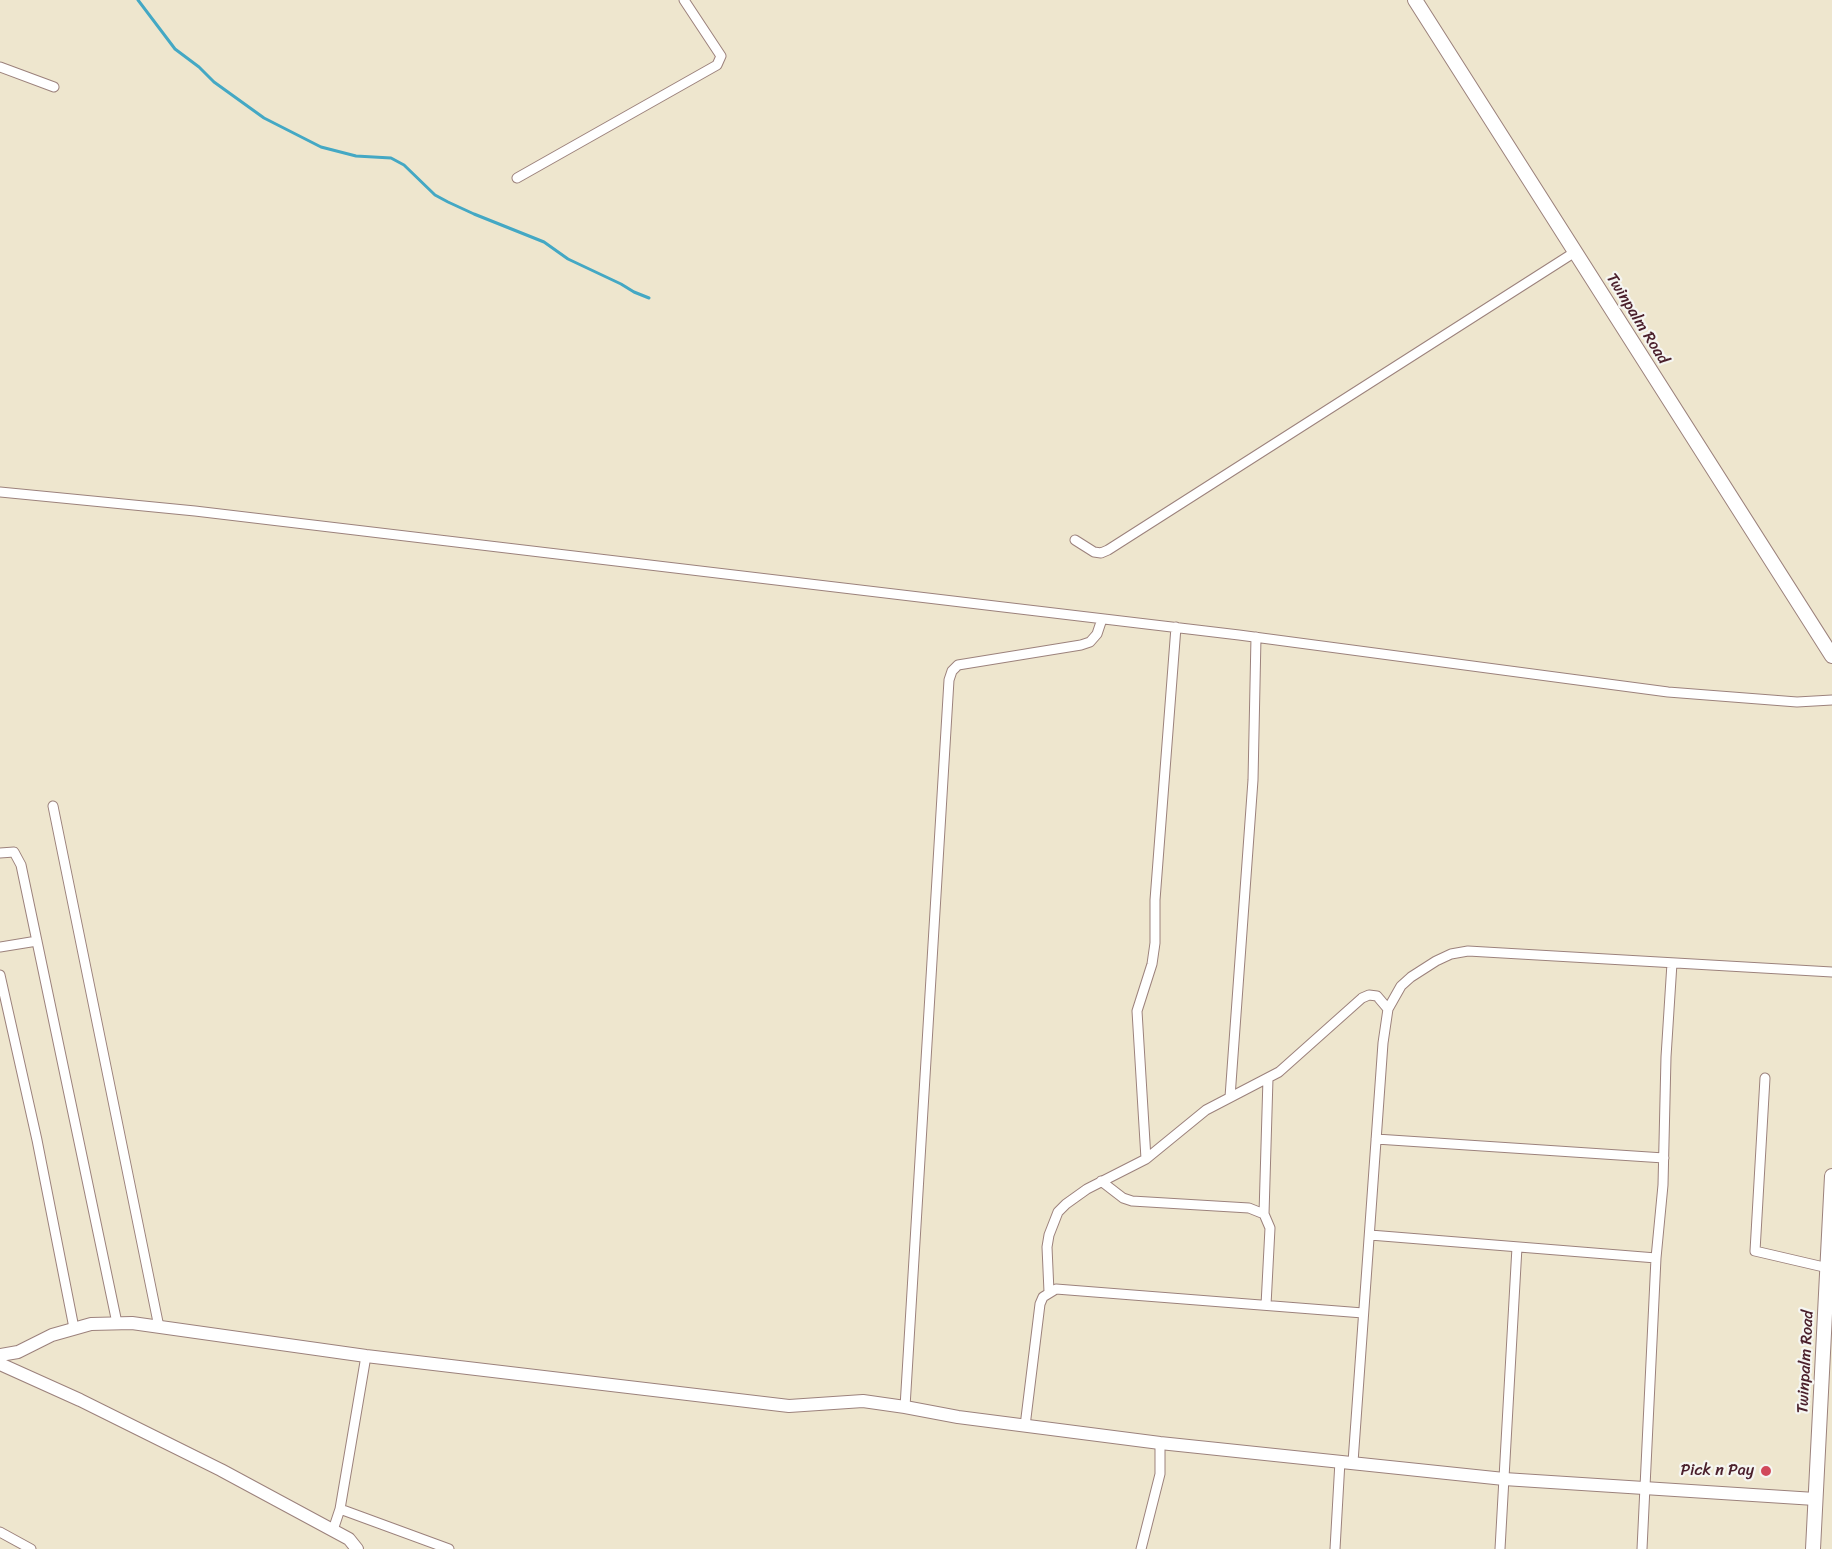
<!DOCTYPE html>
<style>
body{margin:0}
canvas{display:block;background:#eee6ce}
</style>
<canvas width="1832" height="1549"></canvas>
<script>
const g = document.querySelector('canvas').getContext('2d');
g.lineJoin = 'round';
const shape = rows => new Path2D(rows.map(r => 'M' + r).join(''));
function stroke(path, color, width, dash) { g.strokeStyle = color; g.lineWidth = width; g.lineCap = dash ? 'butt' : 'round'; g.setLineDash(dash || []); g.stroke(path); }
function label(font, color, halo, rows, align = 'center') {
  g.font = font + ' Sriracha,sans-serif'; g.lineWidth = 4.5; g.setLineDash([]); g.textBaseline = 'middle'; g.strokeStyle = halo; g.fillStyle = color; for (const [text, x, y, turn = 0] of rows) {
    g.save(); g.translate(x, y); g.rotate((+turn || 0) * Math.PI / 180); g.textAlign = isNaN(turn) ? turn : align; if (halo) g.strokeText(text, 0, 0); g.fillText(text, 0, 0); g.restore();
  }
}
const stream = shape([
 [138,0,175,49,199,67,214,82,264,118,321,147,356,156,391,158,404,165,435,195,448,202,474,214,544,242,568,259,621,284,634,292,649,298]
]);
const minor = shape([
 [0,67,54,87],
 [517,178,717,65,721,56,684,0],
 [0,492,195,511,1239,635,1668,692,1797,702,1832,700],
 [1075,540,1094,552,1101,553,1108,550,1575,252],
 [53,806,159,1327],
 [0,853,14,852,21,865,117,1323],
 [0,947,37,941],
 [0,975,37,1140,74,1328],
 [1765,1078,1755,1251,1828,1268],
 [1230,1097,1253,780,1256,637],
 [1376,1139,1664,1158],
 [1146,1159,1137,1011,1152,964,1155,943,1155,900,1176,627],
 [1101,1181,1123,1198,1132,1201,1249,1208,1264,1214,1270,1228,1266,1305],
 [1264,1214,1268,1078],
 [1370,1235,1656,1258],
 [1049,1292,1047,1247,1049,1235,1058,1212,1066,1204,1087,1189,1146,1159,1206,1110,1279,1072,1362,998,1369,995,1377,996,1388,1009],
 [905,1407,949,680,952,671,958,665,1081,645,1090,642,1097,634,1102,619],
 [1025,1426,1040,1304,1043,1297,1056,1289,1363,1313],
 [1353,1462,1383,1043,1388,1009,1401,986,1411,977,1436,961,1451,954,1468,951,1832,972],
 [340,1509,449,1549],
 [333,1530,340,1509,366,1356],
 [0,1532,31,1549],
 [1141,1549,1160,1474,1160,1443],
 [1335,1549,1340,1461],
 [1500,1549,1517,1247],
 [1642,1549,1656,1258,1663,1185,1666,1057,1672,963]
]);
const tertiary = shape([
 [0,1355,18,1352,52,1335,91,1324,132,1323,366,1356,789,1406,863,1401,905,1407,958,1417,1160,1443,1504,1479,1815,1499],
 [0,1364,80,1400,221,1470,349,1539,357,1549]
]);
const secondary = shape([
 [1415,0,1832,656],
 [1813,1549,1832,1176]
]);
const markers = [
 [1766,1471,6,"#d1495b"]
];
const streetNames = [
 ["Twinpalm Road",1637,319,58],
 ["Twinpalm Road",1806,1362,-87]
];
const poiNames = [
 ["Pick n Pay",1754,1471]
];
stroke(stream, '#44a8c4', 3);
stroke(minor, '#9c827c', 11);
stroke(tertiary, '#9c827c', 14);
stroke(secondary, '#9c827c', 16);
stroke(minor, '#fff', 9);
stroke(tertiary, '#fff', 12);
stroke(secondary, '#fff', 14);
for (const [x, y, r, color] of markers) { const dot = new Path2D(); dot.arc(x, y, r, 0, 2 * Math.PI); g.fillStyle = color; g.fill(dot); stroke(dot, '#f6f6f2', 2); }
label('16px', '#4a1f2b', '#f6f6f2', streetNames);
label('16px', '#4a1f2b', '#f6f6f2', poiNames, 'right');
</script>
